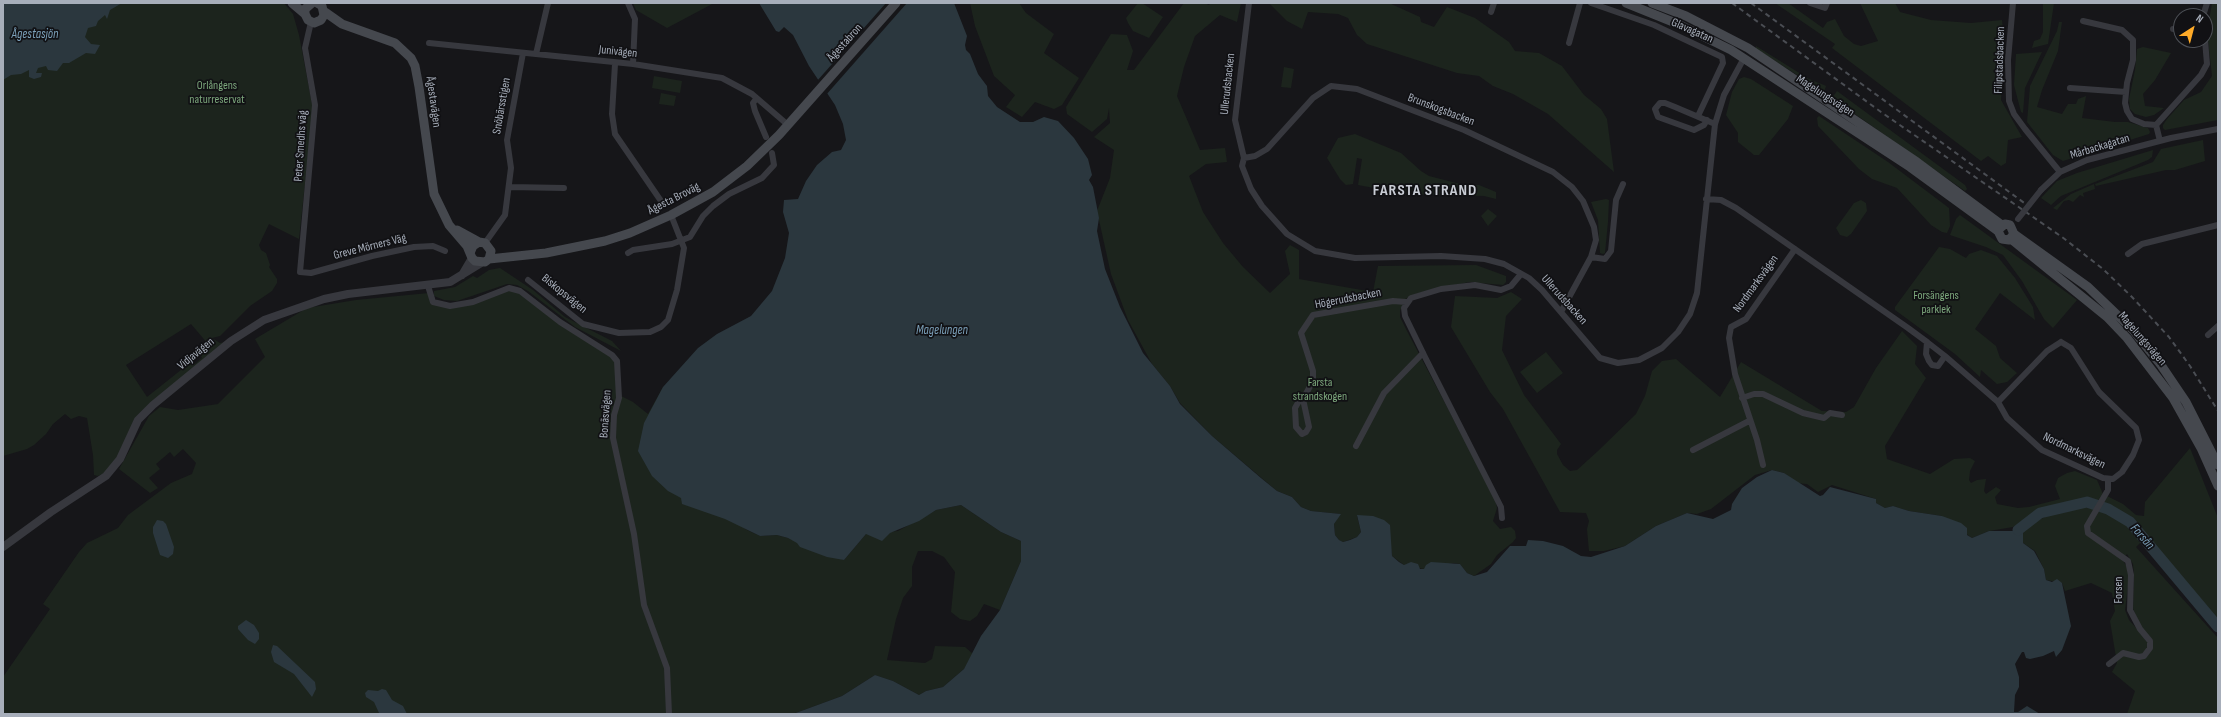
<!DOCTYPE html>
<meta charset="utf-8">
<style>
body{margin:0}
#map{position:relative;width:2221px;height:717px;overflow:hidden;background:#161619;font-family:"Sofia Sans Condensed",sans-serif}
canvas{display:block}
.frame{position:absolute;inset:0;border:4px solid #a7aeba;pointer-events:none}
.north{position:absolute;left:2173px;top:8px;width:40px;height:40px;box-sizing:border-box;background:#111114;border:1px solid #4d5056;border-radius:50%;rotate:36deg;font-size:11px;font-weight:700;line-height:16px;text-align:center;color:#a7aeba}
.north::after{content:'';display:block;margin:auto;width:14px;height:18px;background:#ffab28;clip-path:polygon(50% 0,100% 100%,50% 72%,0 100%)}
</style>
<div id="map">
<canvas width="2221" height="717"></canvas>
<div class="frame"></div>
<div class="north">N</div>
</div>
<script>
const g = document.querySelector('canvas').getContext('2d');
g.lineJoin = 'round';
function fill(path, color) { g.fillStyle = color; g.fill(path, 'evenodd'); }
const shape = rows => new Path2D(rows.map(r => 'M' + r).join(''));
function stroke(path, color, width, dash) { g.strokeStyle = color; g.lineWidth = width; g.lineCap = dash ? 'butt' : 'round'; g.setLineDash(dash || []); g.stroke(path); }
function label(font, color, halo, rows, align = 'center') {
  g.font = font + ' "Sofia Sans Condensed",sans-serif'; g.lineWidth = 3.5; g.setLineDash([]); g.textBaseline = 'middle'; g.strokeStyle = halo; g.fillStyle = color; for (const [text, x, y, turn = 0] of rows) {
    g.save(); g.translate(x, y); g.rotate((+turn || 0) * Math.PI / 180); g.textAlign = isNaN(turn) ? turn : align; if (halo) g.strokeText(text, 0, 0); g.fillText(text, 0, 0); g.restore();
  }
}
const green = shape([
 [3,3,284,3,293,14,299,35,313,109,299,239,269,224,259,245,261,250,266,253,270,265,269,267,277,279,277,283,272,291,250,306,220,336,212,338,220,343,231,341,147,410,112,470,98,476,94,475,93,455,87,418,79,416,71,419,65,414,53,424,46,434,34,445,27,449,3,456],
 [191,324,208,344,199,352,202,358,195,364,191,362,147,397,126,365],
 [633,3,714,3,667,28,636,10],
 [970,3,1019,3,1026,13,1054,34,1044,53,1079,78,1062,105,1054,109,1035,102,1022,117,1006,107,1015,95,994,76,975,26],
 [1138,3,1142,3,1163,17,1149,38,1133,31,1128,23,1126,18],
 [1184,3,1204,3,1209,5,1211,3,1241,3,1237,22,1220,15,1195,36,1184,67,1177,96,1200,150,1225,148,1227,162,1206,164,1189,176,1203,212,1223,243,1243,267,1270,293,1290,274,1285,251,1290,245,1299,250,1299,279,1373,292,1378,266,1476,265,1506,276,1506,282,1503,285,1469,282,1415,294,1405,299,1400,311,1400,317,1407,331,1495,498,1497,508,1493,521,1500,529,1511,527,1515,531,1516,538,1513,542,1497,555,1491,564,1474,576,1467,573,1460,564,1454,563,1424,569,1404,565,1392,556,1390,541,1357,516,1361,532,1357,537,1343,542,1339,540,1335,535,1334,524,1340,514,1311,511,1301,507,1292,497,1277,491,1212,436,1180,403,1170,386,1152,364,1128,320,1111,274,1097,211,1110,178,1114,150,1094,137,1110,123,1109,108,1107,119,1092,132,1067,114,1066,107,1111,34,1127,35,1133,51,1127,70,1134,70],
 [1269,3,1389,3,1420,17,1421,22,1434,27,1447,7,1475,18,1509,42,1515,51,1539,53,1562,66,1584,95,1601,109,1607,119,1614,172,1548,114,1513,94,1493,86,1479,76,1457,73,1367,44,1357,35,1348,18,1338,14,1308,12,1302,29,1287,21],
 [1775,3,1788,3,1823,28,1827,22,1835,19,1844,36,1854,44,1861,46,1878,41,1860,3,1895,3,1900,12,1931,20,1971,23,2002,20,2004,39,2001,100,2022,137,2008,140,2006,163,2001,166,1988,156,1981,161,1832,48,1835,44],
 [2043,3,2054,3,2048,44,2032,48,2034,41,2040,39,2043,32],
 [2212,3,2218,3,2218,120,2165,130,2163,128,2163,125,2167,119,2184,100,2201,92,2212,76,2207,32],
 [2059,22,2062,22,2058,51,2042,90,2037,107,2062,114,2068,104,2076,104,2078,99,2086,96,2082,118,2115,122,2128,122,2148,128,2150,132,2149,134,2063,161,2053,155,2027,122,2030,86,2057,31],
 [1756,46,1809,79,1824,85,1826,86,1824,92,1756,49],
 [2143,47,2171,53,2155,80,2143,94,2145,106,2164,108,2154,115,2146,117,2135,114,2130,109,2129,99,2135,70,2137,49],
 [2042,52,2025,88,2023,113,2021,112,2014,85,2016,54],
 [1284,67,1294,69,1291,88,1281,87],
 [654,76,682,81,680,93,652,88],
 [1744,77,1751,79,1793,106,1788,119,1759,155,1754,155,1738,142,1738,133,1726,115,1732,92,1739,79],
 [1837,91,1965,185,1967,189,1965,191,1832,98],
 [661,93,676,96,674,106,659,104],
 [1819,116,1888,162,1949,208,1950,226,1947,233,1942,232,1931,225,1897,188,1872,179,1859,169,1818,126,1817,118],
 [1355,134,1401,153,1421,171,1429,176,1464,185,1479,185,1496,192,1496,199,1484,196,1406,194,1358,185,1362,159,1357,158,1353,184,1346,185,1340,179,1327,158,1338,138],
 [2203,140,2205,161,2175,170,2166,170,2096,186,2095,184,2153,162,2161,149],
 [2153,150,2152,157,2148,160,2061,196,2051,205,2041,198,2057,181,2077,173],
 [2094,184,2095,189,2083,193,2084,197,2080,195,2073,202,2069,200,2064,201,2057,210,2053,208,2071,194],
 [1606,199,1609,200,1608,222,1605,253,1603,254,1600,253,1598,220,1591,202],
 [1861,200,1866,203,1867,211,1851,234,1847,237,1840,235,1836,228,1854,203],
 [1488,209,1497,216,1488,226,1481,216],
 [1960,215,2077,300,2053,328,2044,319,2022,281,2003,255,1986,247,1950,235,1956,219],
 [1939,247,1950,249,1966,258,1969,254,1981,250,1997,256,2015,278,2033,307,2035,320,2000,293,1975,329,1996,346,2000,358,2017,373,2007,382,1997,384,1981,370,1980,377,1955,354,1895,310,1895,307],
 [500,268,533,290,565,317,612,341,621,351,575,327,528,291,517,285,507,284,457,301,444,300,434,296,434,291,455,287,473,276,477,278,489,270],
 [509,288,520,291,617,361,619,395,633,402,648,414,663,387,725,513,747,530,760,536,777,535,788,538,844,560,866,534,898,531,936,510,961,505,1001,532,1021,541,1021,561,1000,610,984,604,977,616,970,621,960,619,951,612,955,572,944,557,932,551,918,551,912,567,912,586,903,598,896,619,887,660,925,663,932,659,935,646,965,647,973,654,964,669,943,687,926,691,919,695,893,681,875,675,842,696,793,714,3,714,3,677,50,609,43,604,79,552,87,543,118,528,128,515,171,483,192,474,196,463,183,449,174,457,170,452,156,464,160,469,149,478,158,488,150,493,119,469,149,416,160,407,178,410,218,404,265,357,255,339,307,308,356,300,429,293,433,302,450,306],
 [1511,292,1522,299,1506,316,1502,350,1524,395,1561,444,1557,450,1557,454,1563,465,1570,471,1577,470,1598,451,1636,414,1645,396,1652,371,1662,361,1676,359,1720,397,1741,362,1822,411,1846,412,1854,407,1876,368,1902,331,1917,346,1915,364,1926,378,1885,446,1887,459,1930,474,1954,459,1970,458,1975,461,1970,471,1969,480,1971,483,1977,480,1986,479,1984,491,1986,494,1996,487,2001,490,1995,497,1997,504,2018,508,2029,507,2060,499,2055,486,2058,478,2067,473,2075,471,2097,480,2103,494,2123,504,2136,515,2144,516,2145,502,2190,448,2218,518,2218,622,2147,536,2131,521,2115,507,2092,500,2040,509,2013,527,1989,531,1972,538,1942,516,1909,511,1893,506,1885,508,1876,503,1876,499,1832,485,1818,492,1807,484,1796,483,1784,473,1772,470,1755,475,1711,509,1697,514,1687,513,1656,526,1625,546,1604,551,1589,551,1587,529,1589,521,1586,513,1560,512,1503,409,1490,392,1451,327,1455,296,1497,298],
 [1546,352,1563,373,1537,393,1520,372],
 [2090,505,2115,516,2129,527,2142,541,2136,547,2218,638,2218,714,2127,714,2135,691,2112,672,2117,663,2110,621,2115,611,2112,593,2091,583,2065,591,2062,583,2046,580,2044,569,2035,551,2023,543,2023,531,2031,524,2051,514],
 [2127,554,2133,564,2134,573,2133,609,2146,639,2129,620,2125,610,2129,579,2127,567,2122,559]
]);
const water = shape([
 [3,3,122,3,110,10,107,19,105,15,98,21,96,26,88,28,85,37,91,44,100,45,95,54,86,53,69,63,63,63,57,71,48,70,46,66,38,68,36,73,42,73,41,77,34,79,29,77,29,70,21,74,11,75,3,80],
 [759,3,954,3,967,36,965,45,966,50,970,54,978,74,987,86,988,96,997,107,1020,122,1033,122,1044,117,1058,121,1074,138,1088,159,1092,175,1089,180,1093,187,1099,218,1097,231,1105,269,1120,307,1143,353,1170,386,1180,404,1212,436,1261,478,1277,491,1292,497,1301,507,1311,511,1341,514,1334,524,1335,535,1339,540,1343,542,1350,540,1357,537,1361,532,1357,515,1373,516,1384,520,1390,525,1392,556,1399,562,1404,565,1411,562,1418,564,1420,569,1424,569,1426,565,1431,562,1460,564,1467,573,1474,576,1487,572,1510,546,1526,546,1528,540,1543,541,1563,546,1581,556,1591,557,1625,546,1656,526,1687,513,1713,519,1731,510,1732,504,1742,488,1757,477,1772,470,1784,473,1820,496,1823,495,1830,487,1876,499,1876,503,1885,508,1893,506,1909,511,1942,516,1961,523,1967,528,1967,535,1972,538,1989,531,2023,531,2023,543,2034,551,2044,569,2046,580,2052,582,2057,579,2062,583,2071,626,2062,650,2056,657,2054,651,2043,656,2030,659,2026,658,2024,652,2022,652,2015,664,2019,677,2019,687,2015,695,2014,712,2018,712,2027,706,2040,714,793,714,842,696,875,675,893,681,919,695,926,691,943,687,964,669,981,636,1000,610,1021,561,1021,541,1001,532,961,505,936,510,919,521,890,533,882,541,866,534,844,560,827,557,800,547,797,543,788,538,777,535,760,536,725,519,682,504,681,498,668,491,652,476,638,451,644,423,663,387,698,348,717,334,751,316,772,291,785,258,789,233,783,212,784,200,798,199,806,181,817,165,832,152,841,150,846,140,843,124,835,105,809,66,793,35,784,27,779,32,776,31],
 [157,520,163,521,166,524,174,547,173,554,168,558,160,555,153,533,153,527],
 [246,620,254,625,259,633,259,639,255,644,248,640,238,629,238,626],
 [273,645,277,646,315,682,316,689,312,697,294,674,274,662,271,652],
 [382,689,386,690,392,700,403,706,407,714,379,713,374,702,366,697,365,693,368,690,378,691]
]);
const pier = shape([
 [886,3,907,3,826,95,817,81]
]);
const river = shape([
 [2018,530,2040,513,2087,502,2108,509,2130,522,2218,627]
]);
const minor = shape([
 [628,3,635,19,633,64],
 [1249,3,1235,120,1244,158,1242,166,1251,189,1262,206,1287,234,1315,251,1355,258,1441,256,1485,259,1504,264,1529,278,1542,290,1600,358,1618,363,1639,360,1662,348,1678,332,1690,314,1697,293,1715,124,1724,95,1744,58],
 [1591,3,1654,25,1722,57,1723,63,1698,116],
 [1810,3,1825,8,1827,3],
 [2013,3,2008,60,2009,101,2014,114,2025,129,2060,172],
 [1491,12,1494,3],
 [2203,16,2207,3],
 [2083,21,2122,30,2133,40,2133,60,2127,83,2125,103,2127,111,2132,119,2144,124,2156,125],
 [311,22,305,48,315,105,300,272,311,273,372,256,414,247,433,246,445,251],
 [2173,29,2181,29],
 [429,43,633,64,722,78,752,94,788,125],
 [1569,43,1580,3],
 [536,54,548,3],
 [615,64,612,114,615,134,661,201],
 [2070,88,2126,92],
 [756,99,753,103,755,111,766,137],
 [1707,120,1704,125,1694,130,1658,117,1655,109,1660,103,1665,103,1675,107,1715,124],
 [2160,141,2156,125,2201,75,2207,64,2205,40],
 [1244,158,1255,156,1267,149,1313,98,1331,86,1357,89,1464,130,1553,172,1572,187,1583,201,1594,227,1596,240,1591,257,1561,312],
 [510,187,564,188],
 [2041,190,2060,172,2087,160,2171,138,2218,129],
 [1706,199,1721,200,1736,208,1908,328,1927,342,1945,356,1938,366,1932,365,1929,361,1926,354,1927,342],
 [485,243,505,215,511,168,507,140,523,53],
 [628,253,633,250,672,244,690,237,703,216,713,206,729,194,762,178,774,165,772,153],
 [2128,254,2142,244,2218,225],
 [1591,257,1605,259,1611,251,1616,200,1623,184],
 [528,280,583,324,619,333,650,332,661,327,668,320,677,290,684,248,671,215],
 [428,286,433,302,450,306,473,302,509,288,520,291,560,322,612,355,617,361,619,398,614,415,613,438,634,534,644,605,667,668,669,714],
 [2208,335,2218,326],
 [2061,342,2071,348,2099,392,2136,428,2139,440,2133,455,2122,472,2113,479,2103,478,2042,450,2007,418,1998,402,2047,351,2061,342],
 [1945,356,1998,402],
 [1742,398,1754,394,1763,394,1803,413,1824,418,1830,413,1842,415],
 [1303,399,1299,401,1295,408,1296,427,1302,434,1306,432,1309,427,1303,399,1313,381,1313,371,1301,333,1313,315,1393,301,1406,302],
 [1356,446,1384,393,1423,353],
 [1693,450,1749,421],
 [1763,465,1757,440,1735,374,1729,338,1731,327,1746,319,1795,249],
 [2108,479,2108,490,2087,526,2088,533,2128,561,2131,575,2130,610,2140,629,2150,641,2150,648,2144,656,2139,657,2123,653,2109,664],
 [1502,518,1501,507,1425,357,1405,316,1404,308,1411,298,1441,289,1475,285,1501,290,1511,286,1521,274]
]);
const tertiary = shape([
 [462,275,472,258],
 [3,547,51,512,106,476,120,459,138,420,153,405,231,341,264,320,324,299,348,294,450,282,481,263]
]);
const secondary = shape([
 [292,3,305,14],
 [312,3,305,9,305,14,308,20,314,23,321,20,324,15,322,6,317,3],
 [1626,3,1678,24,1731,50,1910,167,1998,231,2002,239,2009,240,2014,234],
 [1652,3,1686,16,1748,48,1917,162,2002,225],
 [325,12,342,24,395,43,411,58,415,66,419,87,434,194,449,225,467,246,472,258,475,261,485,262,489,259,491,251,485,243,479,242,473,246,470,253],
 [1999,229,2005,224,2010,225,2014,234,2088,287,2133,330,2161,365,2186,402,2218,465],
 [457,230,479,242],
 [2011,239,2107,317,2127,338,2173,398,2201,448,2218,486],
 [489,259,546,253,605,241,630,233,671,215,713,192,747,166,779,135,896,3]
]);
const rail = shape([
 [1732,3,1881,112,2062,237,2103,269,2132,297,2169,337,2190,366,2218,411],
 [1751,3,2027,205]
]);
const minorBridge = shape([
 [2018,219,2041,190]
]);
const streetNames = [
 ["Glavagatan",1692,31,24],
 ["Ågestabron",845,43,-48],
 ["Junivägen",618,52,6],
 ["Filipstadsbacken",2000,60,-88],
 ["Ullerudsbacken",1228,84,-84],
 ["Magelungsvägen",1825,96,33],
 ["Ågestavägen",433,102,82],
 ["Snöbärsstigen",502,106,-80],
 ["Brunskogsbacken",1441,110,21],
 ["Peter Smedhs väg",301,146,-86],
 ["Mårbackagatan",2100,147,-17],
 ["Ågesta Broväg",674,199,-27],
 ["Greve Mörners Väg",370,247,-14],
 ["Nordmarksvägen",1756,284,-54],
 ["Biskopsvägen",564,294,39],
 ["Högerudsbacken",1348,299,-11],
 ["Ullerudsbacken",1564,300,48],
 ["Magelungsvägen",2142,339,49],
 ["Vidjavägen",196,354,-39],
 ["Bonäsvägen",606,414,-86],
 ["Nordmarksvägen",2074,451,26],
 ["Forsen",2119,590,-90]
];
const parkNames = [
 ["Orlångens",217,86],
 ["naturreservat",217,100],
 ["Forsängens",1936,296],
 ["parklek",1936,310],
 ["Farsta",1320,383],
 ["strandskogen",1320,397]
];
const waterNames = [
 ["Ågestasjön",35,35],
 ["Magelungen",942,331],
 ["Forsån",2142,537,49]
];
const districtNames = [
 ["FARSTA STRAND",1425,191]
];
fill(green, '#1c241d');
fill(water, '#2b373e');
fill(pier, '#161619');
stroke(river, '#2b373e', 11);
stroke(minor, '#37383e', 6);
stroke(tertiary, '#37383e', 8);
stroke(secondary, '#45484e', 9);
stroke(rail, '#4a4d53', 2, [5, 4]);
stroke(minorBridge, '#37383e', 6);
label('12px', '#a7aeba', '#111114', streetNames);
label('12px', '#7ca77c', '#111114', parkNames);
label('italic 13px', '#7b9fb8', '#111114', waterNames);
g.letterSpacing = '1px';
label('bold 16px', '#c9cdd5', '#111114', districtNames);
g.letterSpacing = '0px';
</script>
